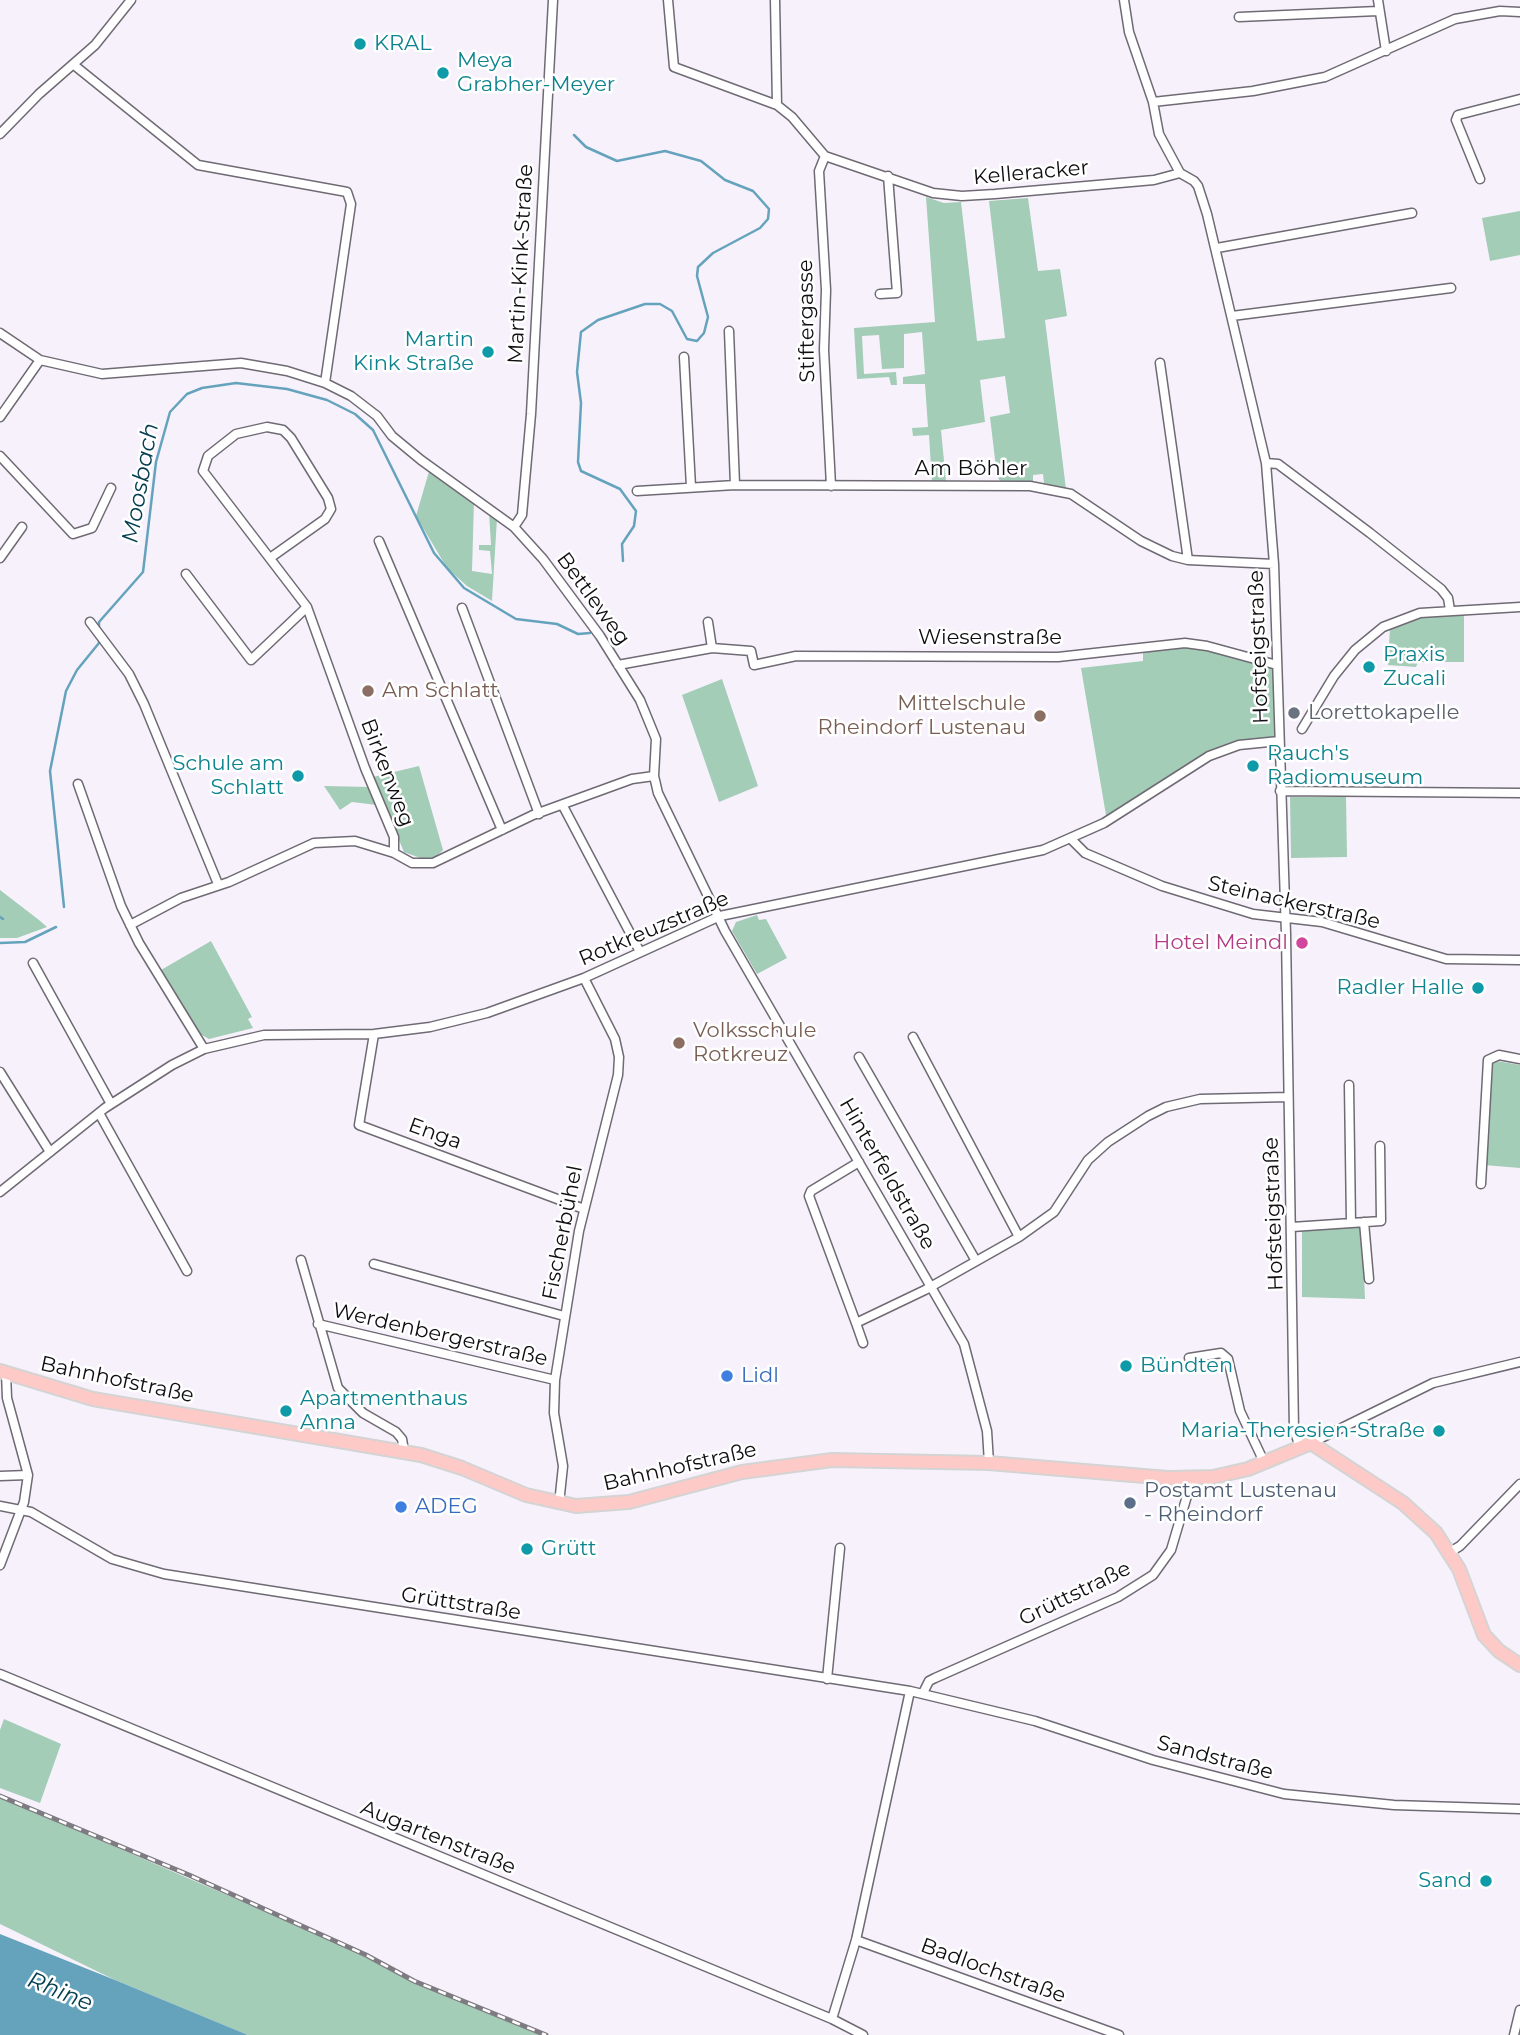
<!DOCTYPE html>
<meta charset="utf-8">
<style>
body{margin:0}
canvas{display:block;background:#f7f1fc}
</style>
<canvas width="1520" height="2035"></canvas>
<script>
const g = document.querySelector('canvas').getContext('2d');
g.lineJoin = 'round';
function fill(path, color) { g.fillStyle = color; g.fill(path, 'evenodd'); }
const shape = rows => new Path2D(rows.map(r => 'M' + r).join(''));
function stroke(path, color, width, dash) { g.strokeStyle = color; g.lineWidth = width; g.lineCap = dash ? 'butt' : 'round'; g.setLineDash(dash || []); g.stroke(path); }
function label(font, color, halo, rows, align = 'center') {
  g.font = font + ' Montserrat,sans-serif'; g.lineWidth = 5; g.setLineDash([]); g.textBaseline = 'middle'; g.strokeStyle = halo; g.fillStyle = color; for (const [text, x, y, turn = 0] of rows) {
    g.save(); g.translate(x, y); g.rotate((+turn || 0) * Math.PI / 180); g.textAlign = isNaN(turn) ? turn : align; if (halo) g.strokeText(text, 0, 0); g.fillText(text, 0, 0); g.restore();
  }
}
const green = shape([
 [926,197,944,203,961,202,977,341,1005,338,989,201,1028,198,1038,271,1060,269,1067,316,1045,320,1066,489,1044,483,1043,474,1033,475,1033,483,1000,481,997,476,990,417,1010,413,1005,376,980,380,985,422,941,430,946,482,932,483,929,435,913,436,912,428,928,427,925,384,903,384,903,377,925,374,922,332,904,334,904,368,882,369,879,335,862,336,864,374,896,372,897,385,891,385,889,377,857,379,854,328,935,322],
 [1520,211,1520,255,1490,261,1482,218],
 [430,468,474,501,472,571,492,574,490,551,479,550,479,545,491,545,489,512,497,518,492,601,467,586,447,568,416,516],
 [1464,613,1464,662,1418,662,1416,667,1388,665,1390,627,1421,616],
 [1190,644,1277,665,1279,741,1230,747,1107,821,1081,668,1143,661,1143,646],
 [722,679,758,786,719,802,682,695],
 [419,766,443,850,436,857,423,859,404,852,373,777],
 [324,786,370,787,377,805,352,802,340,810],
 [1290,797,1346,797,1347,857,1291,858],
 [0,890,39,920,47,927,17,938,0,938],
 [757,915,759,920,766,919,787,958,757,974,732,931,736,922],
 [211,941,252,1017,248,1019,253,1028,209,1039,200,1034,161,970],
 [1491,1060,1520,1065,1520,1168,1484,1165],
 [1359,1227,1362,1230,1365,1299,1302,1297,1302,1231],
 [4,1719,61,1744,40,1803,0,1788,0,1730],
 [0,1797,366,1955,414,1981,545,2035,248,2035,115,1980,0,1924]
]);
const water = shape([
 [0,1934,115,1980,248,2035,0,2035]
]);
const stream = shape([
 [574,135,586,147,617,161,665,151,701,161,725,180,753,191,769,209,768,219,760,228,713,253,698,267,697,276,708,317,704,333,697,341,687,339,672,311,660,304,645,304,598,320,581,332,577,372,581,403,578,462,581,471,620,489,636,511,634,526,622,544,623,561],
 [99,628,99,622,143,572,156,462,170,412,187,394,202,388,236,383,287,389,327,400,355,414,373,430,434,553,464,588,516,619,557,624,578,634,590,633],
 [64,907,50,771,66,691,77,670,99,643,99,638],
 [0,917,3,919],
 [0,943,25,942,56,927]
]);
const minor = shape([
 [668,0,674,67,777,105,792,117,825,156,933,193,962,196,995,194,1154,180,1180,173],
 [775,0,777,105],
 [1124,0,1129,32,1153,102,1159,134,1180,173,1194,181,1198,186,1207,214,1266,463,1274,564,1286,934,1294,1430,1300,1447],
 [1378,0,1386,51],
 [1239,17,1378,11],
 [74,65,198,165,347,192,351,204,325,383],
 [1153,102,1253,91,1325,77,1455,19,1500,11,1520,12],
 [0,134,39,94,95,45,131,0],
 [825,156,819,171,826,290,824,350,831,486],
 [1480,179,1456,120,1458,115,1520,99],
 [1217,248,1412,213],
 [880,294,897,293,888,176],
 [1232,316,1451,288],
 [729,331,735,485],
 [0,333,40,360,102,374,241,363,287,371,325,383,351,396,377,416,392,436,421,460,514,527,543,559,600,636,640,700,656,739,654,776,658,793,725,931,964,1344,987,1431,989,1463],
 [684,357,691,487],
 [1160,363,1188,560],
 [0,417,40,360],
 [0,456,73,534,92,528,111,488],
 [1266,463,1278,464,1370,533,1441,589,1448,598,1450,610],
 [637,491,735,485,1030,486,1071,494,1141,541,1172,556,1188,560,1274,564],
 [514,527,522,515,531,414,553,0],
 [379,541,502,830],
 [0,558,22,527],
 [270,558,325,519,331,509,328,498,291,438,283,430,267,427,236,434,208,456,203,471,307,607,365,768,394,837,394,853],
 [186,574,251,660,307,607],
 [462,608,539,814],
 [90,622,129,674,144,704,218,884],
 [712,648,751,651,754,665,796,656,1058,657,1185,643,1207,646,1277,665],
 [618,665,712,648,708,622],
 [1302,729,1334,676,1355,650,1383,627,1420,613,1520,607],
 [78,784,121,906,139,943,204,1049],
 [1280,791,1520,793],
 [563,806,639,950],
 [1072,840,1085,853,1162,886,1253,914,1322,922,1446,959,1520,960],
 [130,925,181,898,229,882,314,843,355,841,394,853,412,863,433,863,533,815,632,779,654,776],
 [33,963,111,1104],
 [374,1034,359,1125,584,1209],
 [913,1037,1019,1237],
 [859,1057,976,1261],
 [0,1072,50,1152],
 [1349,1085,1351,1223],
 [99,1113,187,1271],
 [859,1162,811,1191,809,1196,856,1323,925,1290,1019,1237,1054,1212,1088,1160,1108,1142,1148,1116,1166,1107,1200,1099,1288,1097],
 [1481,1184,1488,1060,1499,1055,1520,1059],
 [0,1192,105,1108,172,1065,204,1049,264,1035,374,1034,430,1027,487,1013,584,978,720,916,1043,850,1104,823,1209,756,1239,745,1279,741],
 [1364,1222,1369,1279],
 [1292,1227,1381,1221,1380,1146],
 [301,1260,338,1388,363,1413,396,1432,402,1439,404,1451],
 [374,1264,564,1316],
 [856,1323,863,1343],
 [318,1324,555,1380],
 [1189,1358,1221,1353,1228,1359,1240,1411,1264,1462],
 [1311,1443,1433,1383,1520,1362],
 [0,1476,28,1475],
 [559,1504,563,1466,554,1413,555,1380,579,1231,618,1075,619,1057,615,1039,584,978],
 [0,1506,31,1512,112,1559,164,1574,910,1691,1035,1721,1153,1760,1284,1794,1394,1805,1520,1809],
 [1450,1552,1460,1546,1520,1484],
 [0,1565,24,1502,28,1475,7,1398,6,1373],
 [0,1674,832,2019,863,2035],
 [827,1679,840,1548],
 [923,1693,929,1681,935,1678,1118,1597,1153,1575,1171,1550,1192,1479],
 [856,1940,1119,2035],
 [832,2019,856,1940,910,1691],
 [1514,2035,1520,2010]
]);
const primary = shape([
 [0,1371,93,1399,421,1455,462,1468,526,1495,576,1506,629,1502,742,1472,832,1460,989,1463,1168,1478,1213,1477,1248,1469,1311,1443,1403,1503,1436,1533,1459,1569,1484,1635,1499,1651,1520,1665]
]);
const rail = shape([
 [0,1796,189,1875,366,1955,414,1981,546,2035]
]);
const markers = [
 [360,44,7,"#0f9aa8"],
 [443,73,7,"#0f9aa8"],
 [488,352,7,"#0f9aa8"],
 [1369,667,7,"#0f9aa8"],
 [368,691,7,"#8d6e63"],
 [1294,713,7,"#6b7280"],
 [1040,716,7,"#8d6e63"],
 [1253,766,7,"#0f9aa8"],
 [298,776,7,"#0f9aa8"],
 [1302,943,7,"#d1479c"],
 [1478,988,7,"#0f9aa8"],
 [679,1043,7,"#8d6e63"],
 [1126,1366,7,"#0f9aa8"],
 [727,1376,7,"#3f7fe0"],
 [286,1411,7,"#0f9aa8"],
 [1439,1431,7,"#0f9aa8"],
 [1130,1503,7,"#5c6f8a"],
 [401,1507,7,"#3f7fe0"],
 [527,1549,7,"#0f9aa8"],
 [1486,1881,7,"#0f9aa8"]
];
const cultureNames = [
 ["KRAL",374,44],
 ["Meya",457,61],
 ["Grabher-Meyer",457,85],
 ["Martin",474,340,"right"],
 ["Kink Straße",474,364,"right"],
 ["Praxis",1383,655],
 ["Zucali",1383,679],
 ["Rauch's",1267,754],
 ["Radiomuseum",1267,778],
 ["Schule am",284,764,"right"],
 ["Schlatt",284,788,"right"],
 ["Radler Halle",1464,988,"right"],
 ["Bündten",1140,1366],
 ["Apartmenthaus",300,1399],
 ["Anna",300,1423],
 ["Maria-Theresien-Straße",1425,1431,"right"],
 ["Grütt",541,1549],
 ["Sand",1472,1881,"right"]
];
const streetNames = [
 ["Kelleracker",1031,173,-5],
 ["Martin-Kink-Straße",521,264,-87],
 ["Stiftergasse",807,321,-91],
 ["Am Böhler",971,469],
 ["Bettleweg",593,599,54],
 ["Wiesenstraße",990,638],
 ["Hofsteigstraße",1259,647,-92],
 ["Birkenweg",387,773,69],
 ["Steinackerstraße",1294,903,13],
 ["Rotkreuzstraße",654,929,-23],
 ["Enga",435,1134,20],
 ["Hinterfeldstraße",887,1174,60],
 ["Hofsteigstraße",1274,1214,-92],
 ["Fischerbühel",563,1233,-79],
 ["Werdenbergerstraße",440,1335,13],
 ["Bahnhofstraße",117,1380,12],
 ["Bahnhofstraße",680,1467,-13],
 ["Grüttstraße",1075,1594,-26],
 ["Grüttstraße",461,1604,9],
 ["Sandstraße",1215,1758,15],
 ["Augartenstraße",438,1838,22],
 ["Badlochstraße",993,1971,20]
];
const educationNames = [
 ["Am Schlatt",382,691],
 ["Mittelschule",1026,704,"right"],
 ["Rheindorf Lustenau",1026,728,"right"],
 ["Volksschule",693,1031],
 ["Rotkreuz",693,1055]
];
const worshipNames = [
 ["Lorettokapelle",1308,713]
];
const hotelNames = [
 ["Hotel Meindl",1288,943]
];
const shopNames = [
 ["Lidl",741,1376],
 ["ADEG",415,1507]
];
const serviceNames = [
 ["Postamt Lustenau",1144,1491],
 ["- Rheindorf",1144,1515]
];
const waterNames = [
 ["Moosbach",141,483,-80],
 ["Rhine",60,1992,22]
];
fill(green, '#a3cdb7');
fill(water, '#65a3bd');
stroke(stream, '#65a3bd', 2.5);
stroke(minor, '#6f6a73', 11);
stroke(primary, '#d4d4d4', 16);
stroke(minor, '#fff', 8);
stroke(primary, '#fecac7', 12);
stroke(rail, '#7f7b82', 5);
stroke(rail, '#fff', 2.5, [8]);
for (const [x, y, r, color] of markers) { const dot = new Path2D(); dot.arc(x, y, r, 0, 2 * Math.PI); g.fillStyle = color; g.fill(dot); stroke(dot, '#fff', 2.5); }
label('21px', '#0d838f', '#fff', cultureNames, 'left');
label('21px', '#100e11', '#fff', streetNames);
label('21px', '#785e54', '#fff', educationNames, 'left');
label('21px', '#5b616d', '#fff', worshipNames, 'left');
label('21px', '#b23c85', '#fff', hotelNames, 'right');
label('21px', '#366cbe', '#fff', shopNames, 'left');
label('21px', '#4e5e75', '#fff', serviceNames, 'left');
label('italic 23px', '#033d4f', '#fff', waterNames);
</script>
